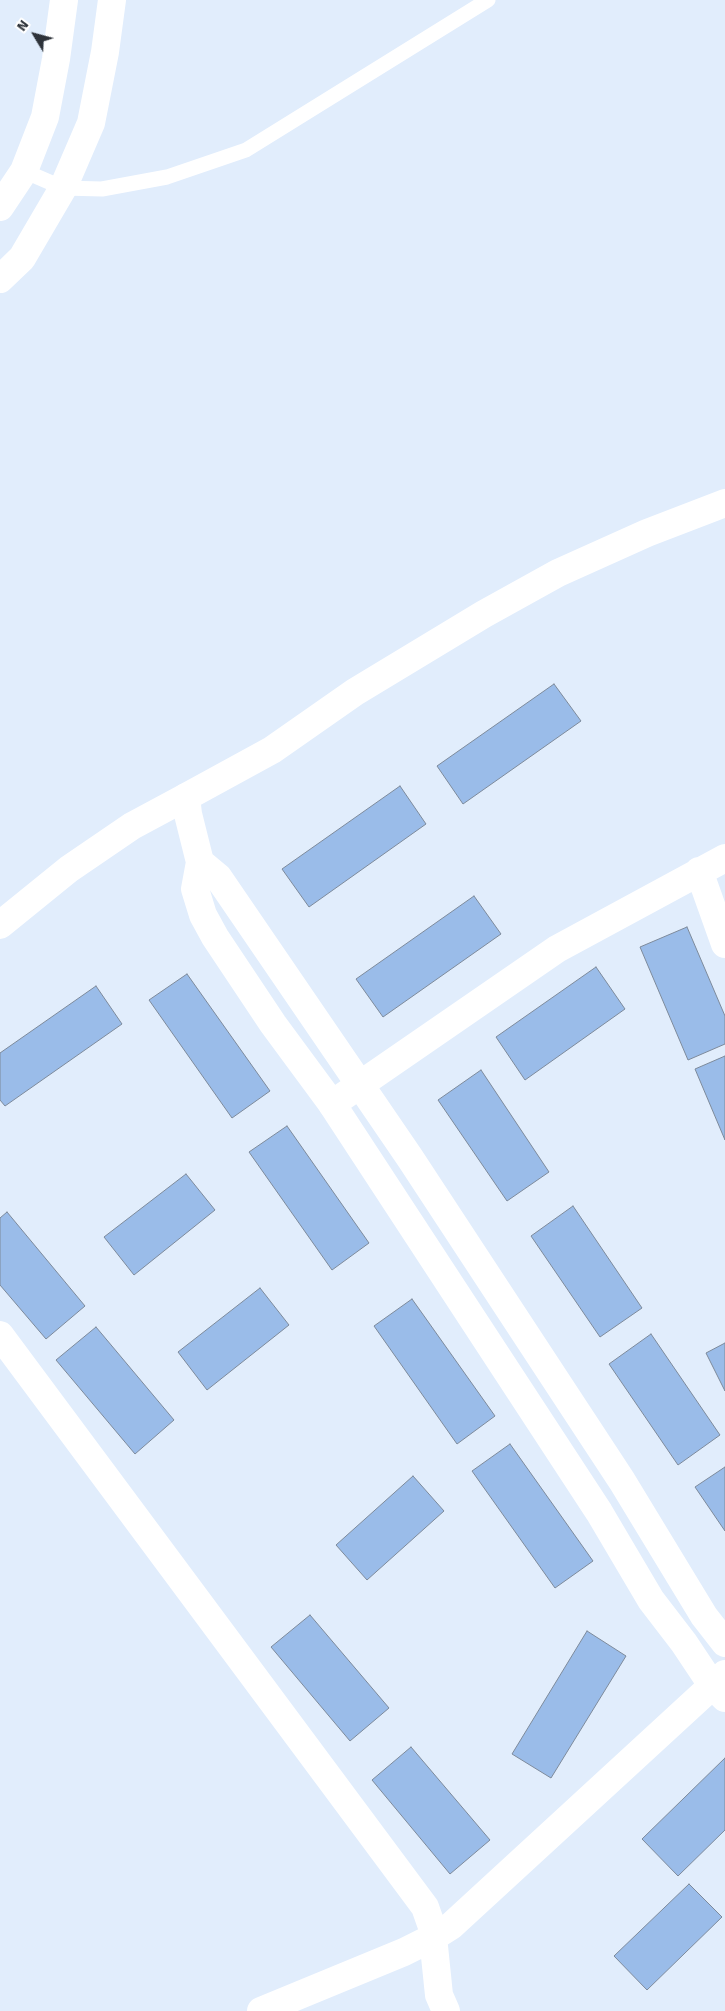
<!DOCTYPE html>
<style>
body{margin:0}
#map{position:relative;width:725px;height:2011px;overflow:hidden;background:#e1edfc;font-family:Signika,sans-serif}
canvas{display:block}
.north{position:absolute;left:10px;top:10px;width:50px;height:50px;-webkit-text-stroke:4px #fff;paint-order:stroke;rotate:307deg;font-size:14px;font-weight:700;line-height:20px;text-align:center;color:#2e333a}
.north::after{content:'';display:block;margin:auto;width:18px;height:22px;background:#2e333a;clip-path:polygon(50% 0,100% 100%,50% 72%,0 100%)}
</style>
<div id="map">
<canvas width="725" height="2011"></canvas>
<div class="north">N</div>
</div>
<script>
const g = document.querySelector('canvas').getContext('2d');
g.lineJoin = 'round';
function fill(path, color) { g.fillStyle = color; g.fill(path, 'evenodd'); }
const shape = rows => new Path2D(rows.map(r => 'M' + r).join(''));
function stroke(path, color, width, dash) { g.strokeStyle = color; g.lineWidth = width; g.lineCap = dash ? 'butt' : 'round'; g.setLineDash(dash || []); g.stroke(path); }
const building = shape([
 [554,684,581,721,463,804,437,766,554,684],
 [400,786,426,824,309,907,282,869,400,786],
 [474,896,501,934,383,1017,356,979,474,896],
 [687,927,725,1016,725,1044,688,1060,640,947,687,927],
 [596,967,625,1009,525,1080,496,1037,596,967],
 [187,974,270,1091,232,1118,149,1000,187,974],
 [96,986,122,1024,5,1106,0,1100,0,1053,96,986],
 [725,1056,725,1140,695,1069,725,1056],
 [481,1070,549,1172,507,1201,438,1100,481,1070],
 [287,1126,369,1243,332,1270,249,1152,287,1126],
 [186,1174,215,1210,134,1275,104,1237,186,1174],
 [573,1206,642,1308,600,1337,531,1236,573,1206],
 [7,1212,85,1306,46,1339,0,1285,0,1218,7,1212],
 [260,1288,289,1325,207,1390,178,1352,260,1288],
 [412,1299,495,1416,457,1444,374,1326,412,1299],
 [96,1327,174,1420,135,1454,56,1360,96,1327],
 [651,1334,720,1435,678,1465,609,1364,651,1334],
 [725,1343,725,1391,706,1353,725,1343],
 [510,1444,593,1561,555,1588,472,1471,510,1444],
 [725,1467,725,1531,695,1487,725,1467],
 [413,1476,444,1511,367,1580,336,1545,413,1476],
 [310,1615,389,1708,350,1741,271,1647,310,1615],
 [587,1631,626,1656,551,1778,512,1754,587,1631],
 [411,1747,490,1840,450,1874,372,1780,411,1747],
 [725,1758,725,1830,678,1876,642,1839,725,1758],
 [689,1884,722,1917,647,1990,614,1956,689,1884]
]);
const service = shape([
 [24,171,63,188,102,189,167,177,246,150,488,0]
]);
const minor = shape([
 [0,207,24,171,45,117,56,59,64,0],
 [0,279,22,258,63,188,91,123,105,52,112,0],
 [699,871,725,944],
 [0,925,69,869,132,826,186,797],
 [332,1104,557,949,725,858],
 [0,1335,425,1907,432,1927,439,1995,446,2011],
 [261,2011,404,1952,432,1938,451,1926,725,1674]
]);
const tertiary = shape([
 [725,503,647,533,558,573,484,614,355,692,272,750,186,797,188,814,200,862,195,889,203,915,215,937,273,1024,332,1104,599,1512,651,1600,684,1643,712,1685,725,1698],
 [200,862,218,877,410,1158,622,1481,704,1616,725,1643]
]);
fill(building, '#9abce9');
stroke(building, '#7d8a9b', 1);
stroke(service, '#fff', 15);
stroke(minor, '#fff', 28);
stroke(tertiary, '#fff', 28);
</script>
